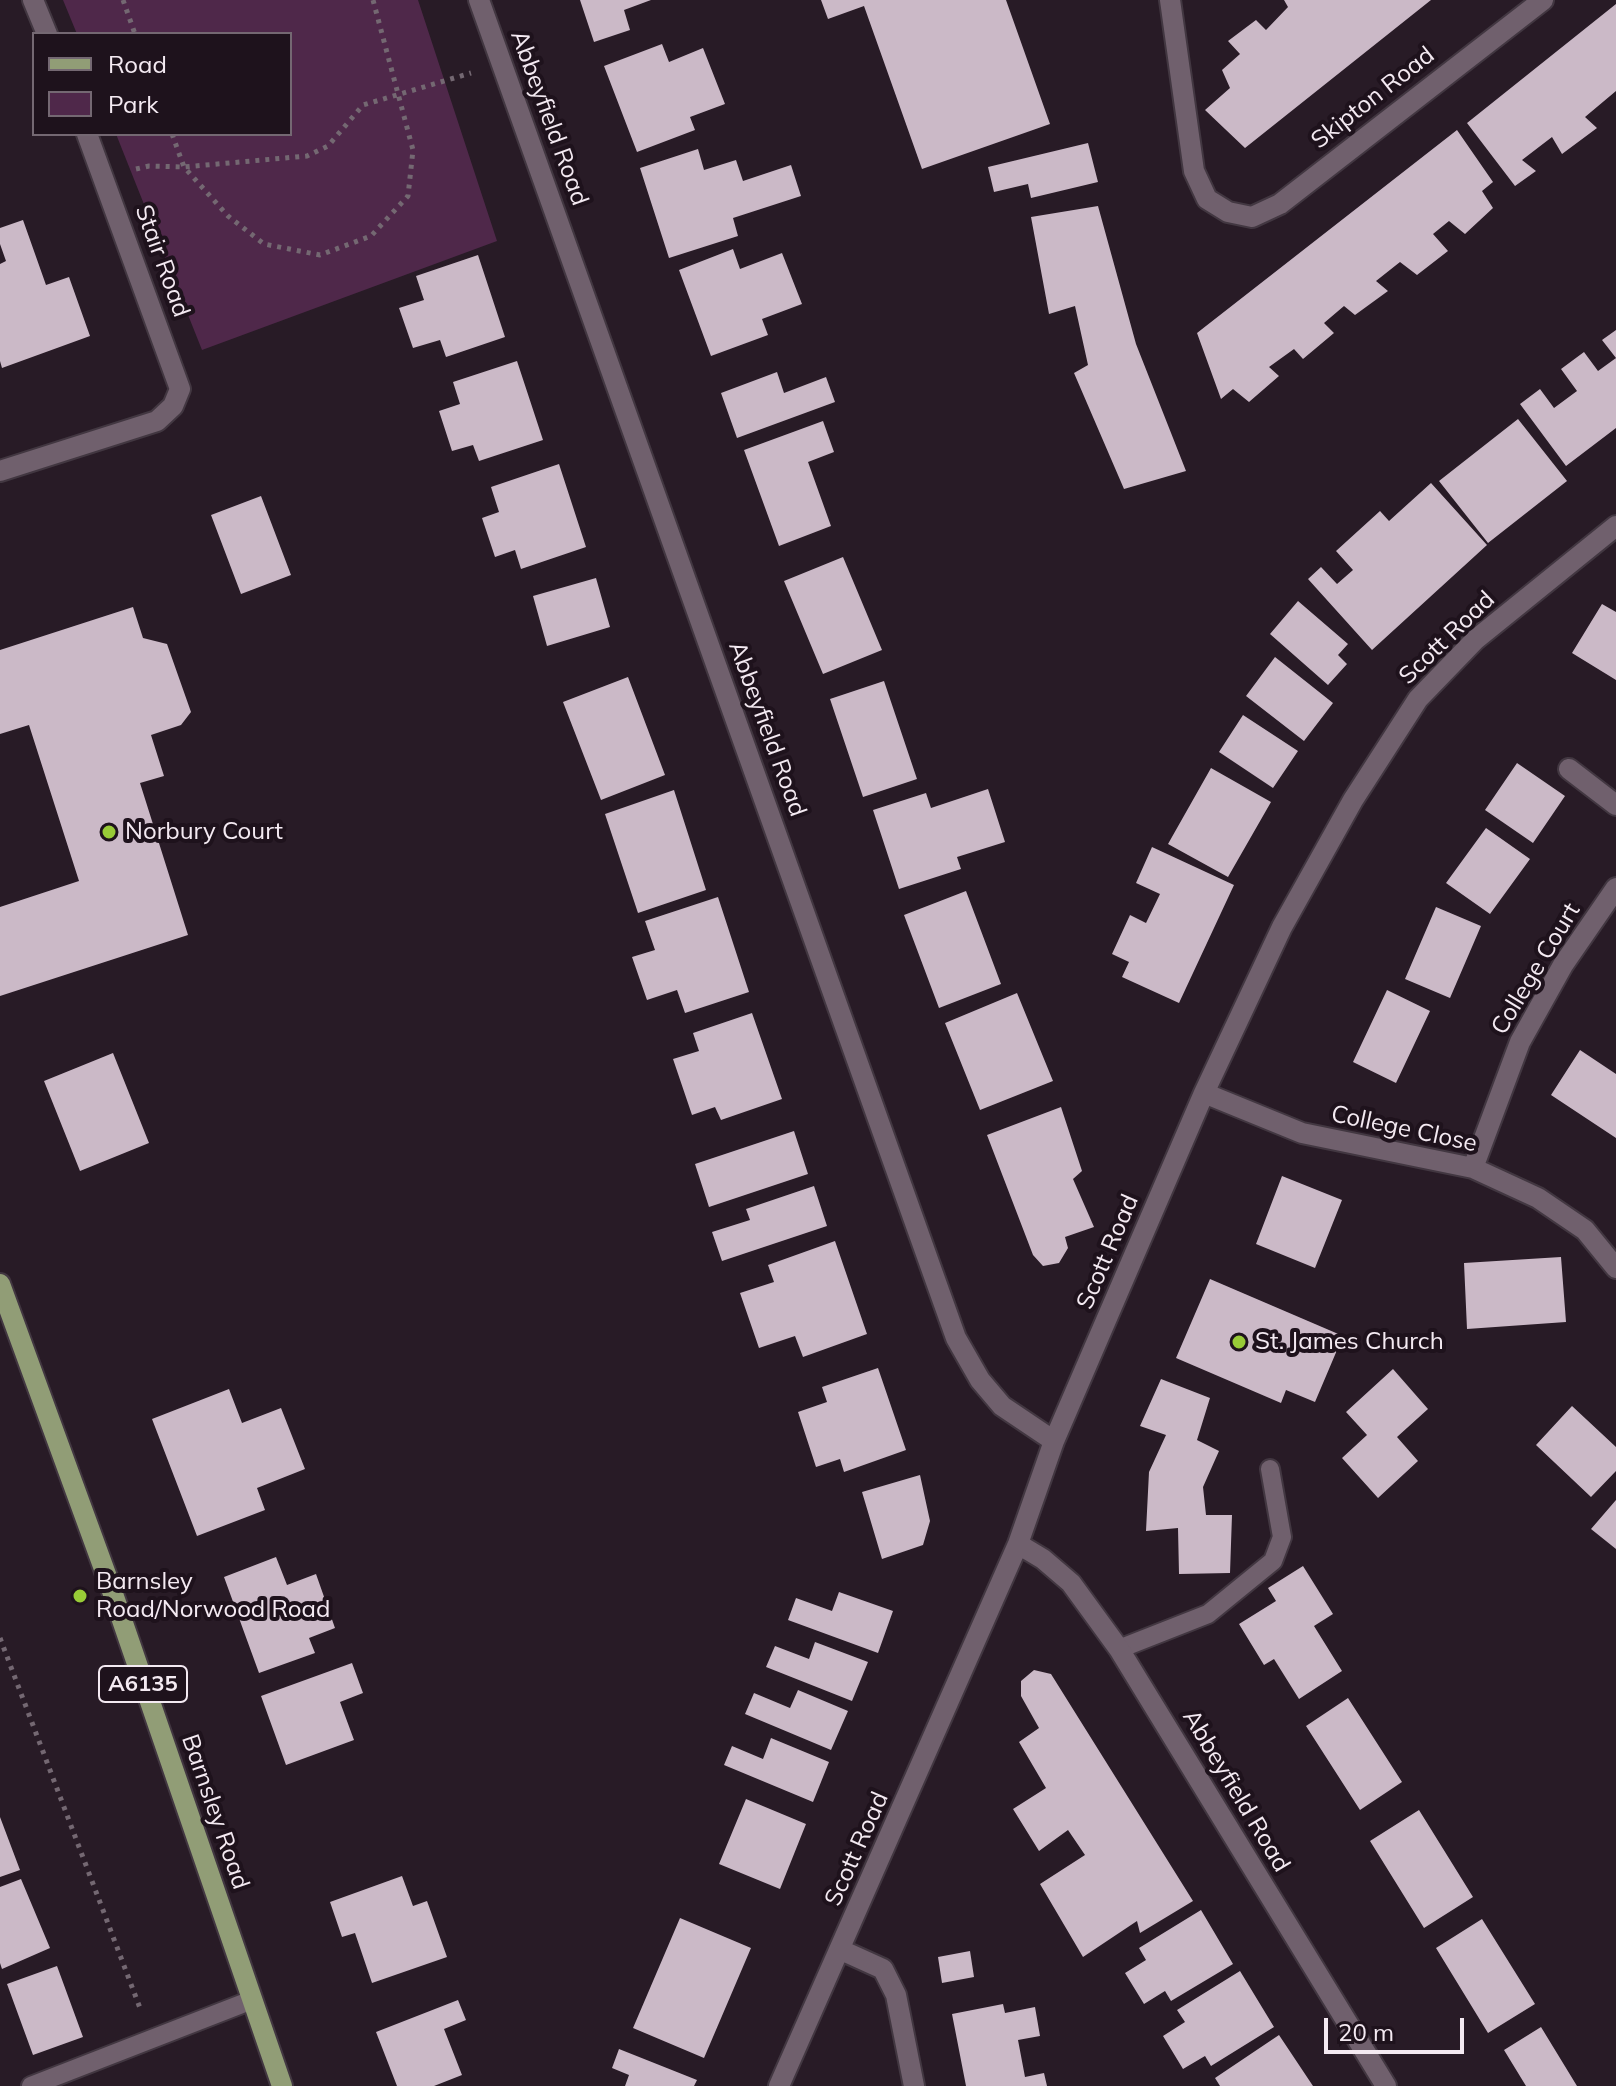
<!DOCTYPE html>
<style>
body{margin:0}
#map{position:relative;width:1616px;height:2086px;overflow:hidden;background:#281b26;font-family:Mulish,sans-serif}
canvas{display:block}
.legend{position:absolute;left:32px;top:32px;width:260px;height:104px;box-sizing:border-box;background:#1e121c;border:2px solid #746872;margin:0;padding:10px 14px;list-style:none;font-size:24px;color:#f4eaf2}
.legend li{display:flex;align-items:center;gap:16px;height:40px}
.legend b{width:40px;border:2px solid #746872}
.scale{position:absolute;left:1324px;top:2018px;width:140px;height:36px;box-sizing:border-box;border:4px solid #f4eaf2;border-top:0;padding-left:10px;font-size:24px;line-height:28px;white-space:nowrap;color:#f4eaf2;-webkit-text-stroke:6px #1e121c;paint-order:stroke}
</style>
<div id="map">
<canvas width="1616" height="2086"></canvas>
<ul class="legend">
<li><b style="height:10px;background:#919d76"></b>Road</li>
<li><b style="height:22px;background:#4f284a"></b>Park</li>
</ul>
<div class="scale">20 m</div>
</div>
<script>
const g = document.querySelector('canvas').getContext('2d');
g.lineJoin = 'round';
function fill(path, color) { g.fillStyle = color; g.fill(path, 'evenodd'); }
const shape = rows => new Path2D(rows.map(r => 'M' + r).join(''));
function stroke(path, color, width, dash) { g.strokeStyle = color; g.lineWidth = width; g.lineCap = dash ? 'butt' : 'round'; g.setLineDash(dash || []); g.stroke(path); }
function label(font, color, halo, rows, align = 'center') {
  g.font = font + ' Mulish,sans-serif'; g.lineWidth = 8; g.setLineDash([]); g.textBaseline = 'middle'; g.strokeStyle = halo; g.fillStyle = color; for (const [text, x, y, turn = 0] of rows) {
    g.save(); g.translate(x, y); g.rotate((+turn || 0) * Math.PI / 180); g.textAlign = isNaN(turn) ? turn : align; if (halo) g.strokeText(text, 0, 0); g.fillText(text, 0, 0); g.restore();
  }
}
const green = shape([
 [63,0,418,0,497,241,202,350,116,134,290,134,290,34,77,34]
]);
const building = shape([
 [580,0,651,0,624,10,630,30,594,42],
 [821,0,1006,0,1050,124,922,169,864,6,828,19],
 [1284,0,1431,0,1245,148,1205,110,1230,88,1222,70,1240,54,1228,41,1256,20,1266,30,1288,7],
 [1616,4,1616,91,1585,117,1597,128,1562,154,1552,137,1522,160,1536,171,1515,186,1467,123],
 [662,44,669,62,703,48,725,104,690,117,695,130,637,152,604,66],
 [1457,130,1493,182,1482,191,1493,208,1465,234,1449,221,1433,234,1448,251,1417,275,1400,262,1376,281,1388,291,1355,315,1344,306,1324,323,1334,333,1303,359,1294,349,1269,367,1279,376,1249,402,1233,389,1221,399,1197,333],
 [1088,143,1098,182,1031,198,1028,184,994,192,988,167],
 [698,149,704,170,736,160,743,181,791,165,801,196,733,218,738,236,669,258,640,168],
 [1098,206,1136,344,1186,471,1124,489,1074,373,1088,365,1075,306,1049,314,1031,217],
 [23,220,46,285,69,277,90,336,2,368,0,361,0,264,6,261,0,244,0,228],
 [733,249,740,269,782,253,802,304,762,319,768,335,711,356,679,270],
 [478,255,505,337,446,357,440,340,413,348,399,308,424,300,416,276],
 [1616,330,1616,428,1566,466,1520,404,1540,389,1554,408,1577,391,1561,369,1584,352,1598,371,1616,358,1602,340],
 [517,361,543,440,479,461,473,445,452,451,439,411,460,404,453,382],
 [777,372,784,393,826,377,835,402,737,438,721,393],
 [1518,419,1567,481,1488,543,1439,481],
 [823,421,834,452,808,462,831,526,779,546,744,450],
 [559,464,586,547,521,569,515,550,495,557,482,518,499,512,491,487],
 [1431,483,1487,545,1372,650,1308,579,1321,567,1337,584,1353,570,1336,551,1380,511,1389,521],
 [261,496,291,575,241,594,211,515],
 [843,557,882,650,823,674,784,581],
 [596,578,610,627,547,646,533,596],
 [1298,601,1348,644,1338,655,1347,664,1328,685,1270,634],
 [1602,604,1616,612,1616,680,1572,653],
 [133,607,143,638,167,644,191,712,181,725,151,735,164,776,140,783,188,935,0,996,0,907,79,881,29,725,0,734,0,650],
 [1275,657,1333,703,1304,741,1246,696],
 [628,677,665,775,601,800,563,702],
 [884,681,917,779,863,797,830,699],
 [1243,715,1298,751,1273,788,1219,752],
 [1517,763,1565,796,1533,843,1485,810],
 [1211,768,1271,802,1228,877,1168,844],
 [988,789,1005,842,957,857,961,869,899,889,873,810,926,793,931,808],
 [674,790,706,890,638,913,605,814],
 [1486,828,1530,859,1490,914,1446,883],
 [1152,847,1234,885,1179,1003,1122,977,1129,962,1112,954,1130,915,1146,923,1160,894,1136,883],
 [966,891,1001,984,939,1008,904,915],
 [718,897,749,992,685,1013,677,990,647,1000,632,957,655,950,645,921],
 [1436,907,1481,926,1450,998,1405,979],
 [1387,990,1430,1011,1396,1083,1353,1062],
 [1017,993,1053,1081,980,1110,945,1023],
 [752,1013,782,1099,721,1120,715,1107,692,1115,673,1059,699,1051,693,1033],
 [1580,1050,1616,1074,1616,1138,1551,1095],
 [113,1053,149,1143,80,1171,44,1081],
 [1061,1107,1082,1171,1073,1179,1094,1227,1065,1237,1068,1248,1059,1263,1043,1266,1033,1255,987,1135],
 [794,1131,808,1174,709,1207,695,1164],
 [1282,1176,1342,1200,1315,1268,1256,1244],
 [814,1186,827,1226,722,1261,712,1232,750,1220,746,1209],
 [835,1241,867,1334,803,1357,795,1336,759,1348,740,1293,774,1282,768,1265],
 [1561,1257,1566,1322,1467,1329,1464,1263],
 [1210,1279,1343,1336,1315,1402,1286,1390,1281,1403,1176,1358],
 [878,1368,906,1450,844,1472,840,1459,816,1467,798,1412,827,1402,822,1387],
 [1393,1369,1428,1409,1397,1437,1418,1461,1378,1498,1342,1458,1367,1435,1346,1412],
 [1161,1379,1210,1398,1197,1440,1219,1451,1203,1487,1206,1515,1232,1515,1230,1573,1179,1574,1178,1528,1146,1531,1149,1472,1166,1435,1140,1426],
 [229,1389,242,1423,281,1408,305,1469,257,1488,265,1510,197,1536,152,1419],
 [1572,1406,1616,1447,1616,1471,1591,1497,1536,1445],
 [920,1475,930,1521,923,1545,882,1559,862,1492],
 [1616,1500,1616,1549,1591,1529],
 [276,1557,287,1585,316,1574,335,1628,309,1638,315,1653,259,1673,224,1577],
 [1303,1566,1333,1614,1314,1626,1342,1671,1299,1699,1274,1659,1264,1665,1239,1624,1276,1601,1268,1588],
 [839,1592,893,1611,878,1653,788,1620,796,1598,832,1611],
 [815,1642,868,1662,852,1701,766,1667,775,1646,809,1659],
 [352,1663,363,1693,340,1702,354,1740,286,1765,261,1696],
 [1034,1670,1051,1674,1193,1901,1140,1933,1137,1921,1083,1957,1040,1884,1085,1855,1068,1830,1039,1851,1013,1809,1046,1788,1019,1742,1039,1728,1021,1696,1021,1681],
 [798,1690,848,1711,831,1750,745,1714,754,1693,790,1708],
 [1348,1698,1402,1782,1360,1810,1306,1726],
 [771,1738,829,1762,813,1802,724,1765,732,1746,763,1759],
 [746,1799,806,1824,780,1889,719,1864],
 [1419,1810,1473,1897,1424,1928,1370,1841],
 [0,1817,20,1870,0,1877],
 [402,1876,413,1906,427,1901,447,1957,372,1983,355,1933,342,1937,330,1902],
 [21,1879,50,1948,2,1969,0,1963,0,1887],
 [1201,1910,1233,1964,1171,2001,1165,1991,1144,2004,1125,1973,1146,1960,1139,1948],
 [680,1918,751,1948,704,2058,633,2028],
 [1482,1919,1535,2004,1488,2033,1436,1948],
 [970,1951,974,1977,942,1983,938,1957],
 [57,1966,83,2037,33,2055,7,1984],
 [1240,1971,1274,2027,1211,2066,1205,2056,1183,2069,1163,2036,1185,2022,1177,2010],
 [458,2000,466,2020,444,2029,462,2075,434,2086,397,2086,376,2032],
 [1003,2004,1005,2013,1035,2007,1040,2036,1018,2040,1025,2077,1044,2073,1047,2086,966,2086,952,2014],
 [1541,2027,1577,2086,1526,2086,1504,2050],
 [1279,2035,1313,2086,1220,2086,1215,2078],
 [619,2049,697,2080,694,2086,625,2086,629,2075,612,2068]
]);
const path = shape([
 [123,0,135,34],
 [172,134,184,167,228,216,264,244,320,255,371,236,408,196,413,150,373,0],
 [136,169,149,166,184,167,307,156,328,146,363,105,471,73],
 [0,1638,140,2008]
]);
const service = shape([
 [1119,1649,1208,1614,1273,1561,1282,1537,1270,1469],
 [31,2086,252,2000]
]);
const minor = shape([
 [33,0,47,34],
 [479,0,956,1338,980,1380,1002,1406,1054,1441],
 [1170,0,1194,171,1207,199,1228,212,1252,217,1280,204,1543,0],
 [0,471,157,421,173,406,180,389,87,134],
 [1569,769,1616,805],
 [1204,1093,1302,1133,1473,1168,1538,1198,1585,1230,1616,1268],
 [1473,1168,1520,1042,1563,965,1616,888],
 [1018,1544,1043,1559,1071,1583,1119,1649,1386,2086],
 [841,1950,883,1969,896,1995,914,2086],
 [779,2086,1018,1544,1054,1441,1204,1093,1282,927,1353,800,1418,699,1475,640,1616,526]
]);
const primary = shape([
 [0,1284,111,1588,282,2086]
]);
const markers = [
 [109,832,8,"#98cb37"],
 [1239,1342,8,"#98cb37"],
 [80,1596,8,"#98cb37"]
];
const shields = [
 [143,1684,88]
];
const shieldNames = [
 ["A6135",143,1684]
];
const streetNames = [
 ["Skipton Road",1373,98,-38],
 ["Abbeyfield Road",549,118,70],
 ["Stair Road",162,261,70],
 ["Scott Road",1447,638,-44],
 ["Abbeyfield Road",767,729,70],
 ["College Court",1536,969,-59],
 ["College Close",1404,1129,12],
 ["Scott Road",1108,1252,-67],
 ["Abbeyfield Road",1236,1791,59],
 ["Barnsley Road",215,1812,71],
 ["Scott Road",857,1849,-66]
];
const poiNames = [
 ["Norbury Court",125,832],
 ["St. James Church",1255,1342],
 ["Barnsley",96,1582],
 ["Road/Norwood Road",96,1610]
];
fill(green, '#4f284a');
fill(building, '#cbb9c7');
stroke(service, '#423741', 22);
stroke(minor, '#423741', 24);
stroke(primary, '#423741', 24);
stroke(path, '#746872', 5, [4, 6]);
stroke(service, '#70606d', 18);
stroke(minor, '#70606d', 20);
stroke(primary, '#919d76', 20);
for (const [x, y, r, color] of markers) { const dot = new Path2D(); dot.arc(x, y, r, 0, 2 * Math.PI); g.fillStyle = color; g.fill(dot); stroke(dot, '#1e121c', 3); }
for (const [x, y, w] of shields) { const box = new Path2D(); box.roundRect(x - w / 2, y - 18, w, 36, 6); g.fillStyle = '#1e121c'; g.fill(box); stroke(box, '#f4eaf2', 2); }
label('bold 22px', '#f4eaf2', null, shieldNames);
label('24px', '#f4eaf2', '#1e121c', streetNames);
label('24px', '#f4eaf2', '#1e121c', poiNames, 'left');
</script>
